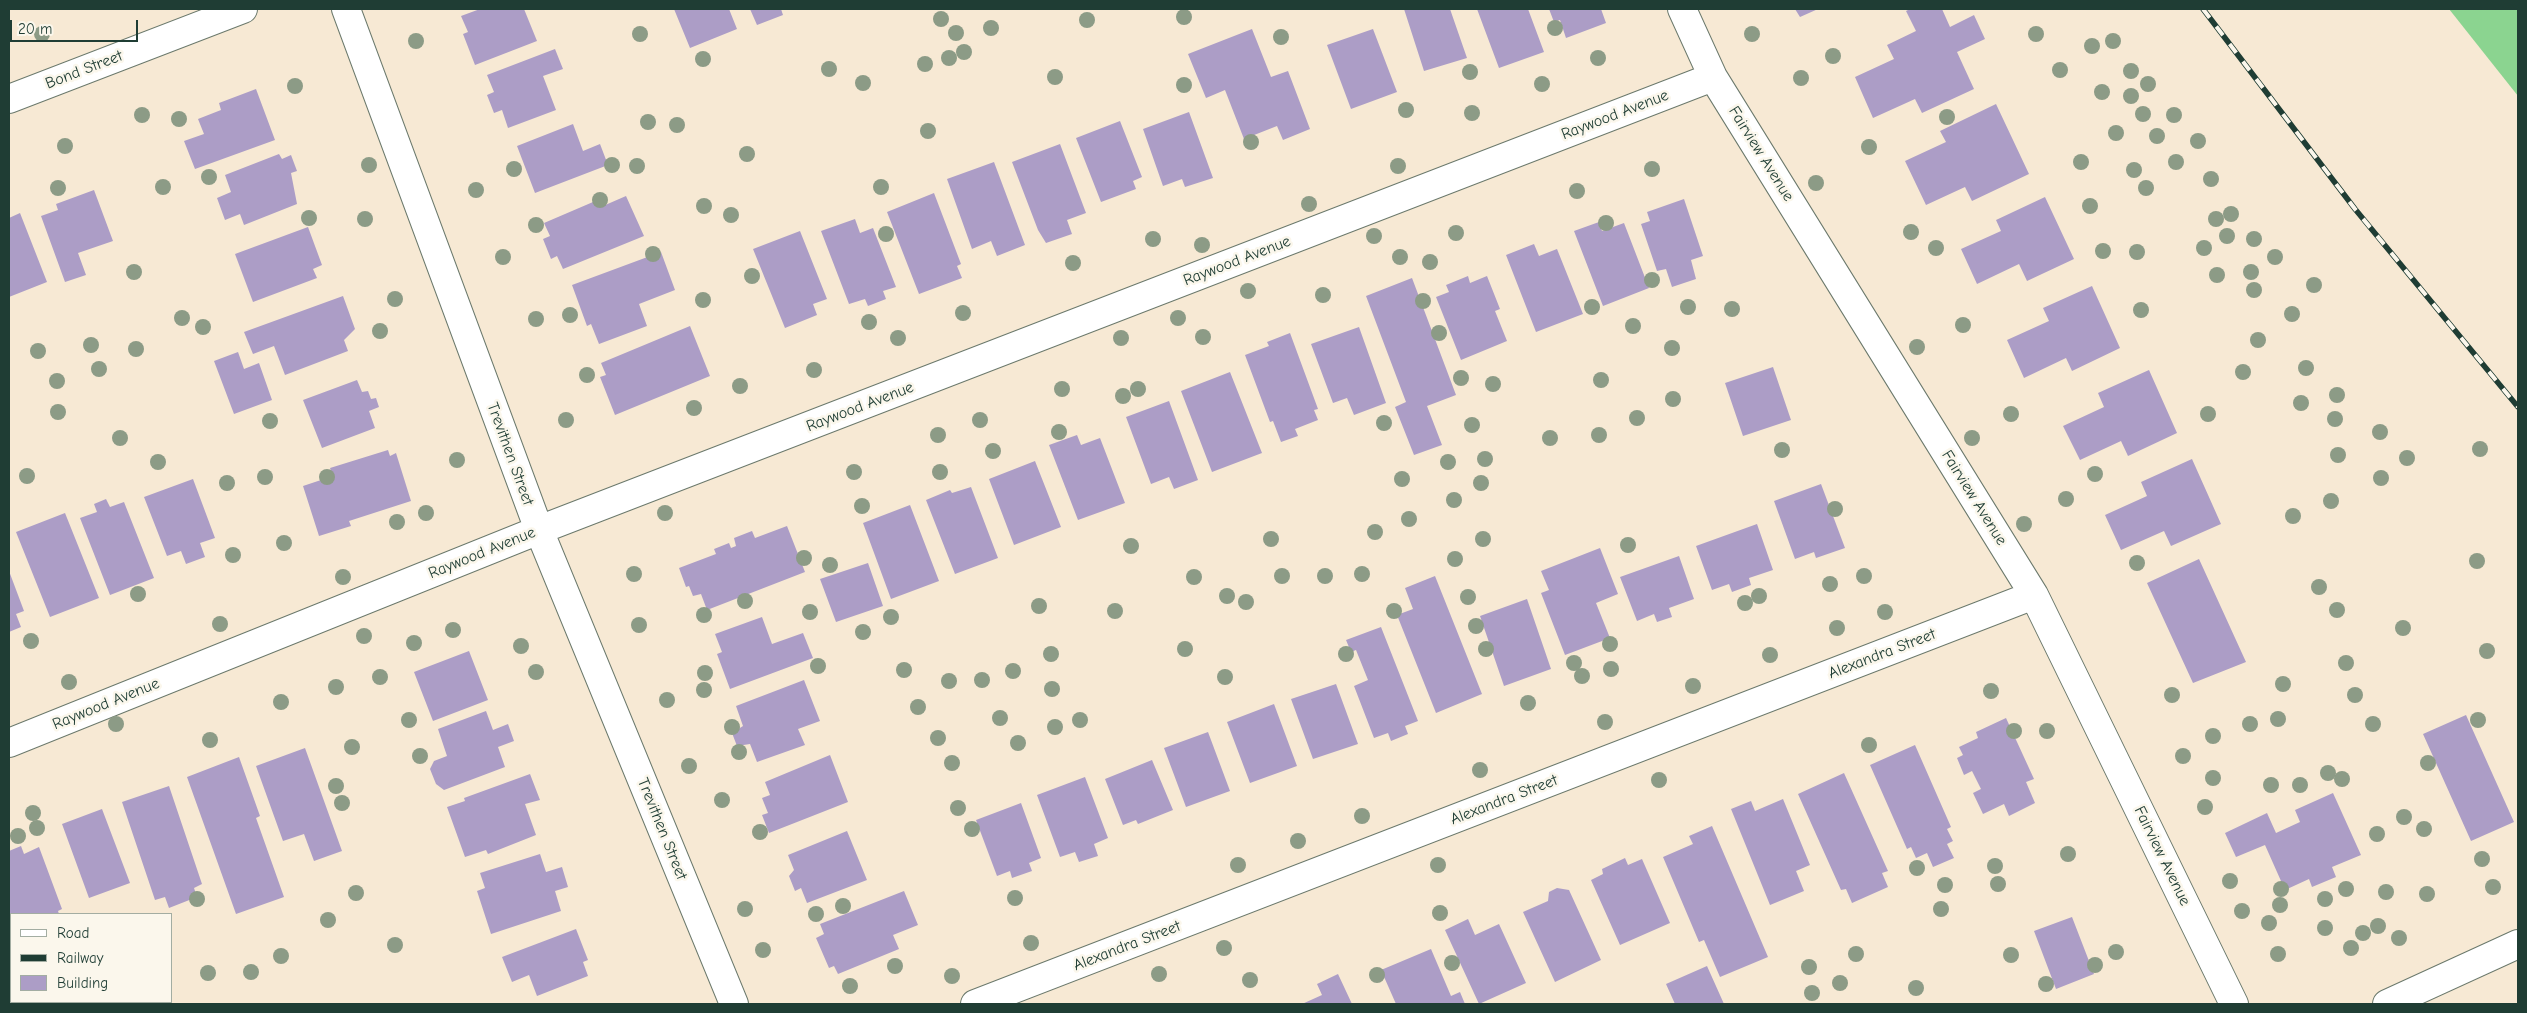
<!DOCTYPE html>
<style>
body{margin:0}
#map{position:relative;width:2527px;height:1013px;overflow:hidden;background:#f7e9d4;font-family:"Comic Neue",sans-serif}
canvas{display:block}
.frame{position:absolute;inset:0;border:10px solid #1f3d34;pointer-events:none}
.legend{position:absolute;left:10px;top:913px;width:162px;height:90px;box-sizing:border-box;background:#fbf7ec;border:1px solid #a3ada2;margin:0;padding:6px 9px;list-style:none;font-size:15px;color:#1f3d34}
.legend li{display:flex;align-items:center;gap:10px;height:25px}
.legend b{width:25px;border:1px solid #a3ada2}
.scale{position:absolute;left:10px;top:20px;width:128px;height:22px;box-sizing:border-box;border:2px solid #1f3d34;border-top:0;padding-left:6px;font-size:15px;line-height:18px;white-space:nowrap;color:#1f3d34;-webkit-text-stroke:4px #fbf7ec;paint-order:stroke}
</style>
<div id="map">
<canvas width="2527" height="1013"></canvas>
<div class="frame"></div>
<ul class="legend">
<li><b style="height:6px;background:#fff"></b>Road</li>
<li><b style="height:6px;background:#1f3d34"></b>Railway</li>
<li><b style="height:14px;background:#ac9dc6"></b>Building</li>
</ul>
<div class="scale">20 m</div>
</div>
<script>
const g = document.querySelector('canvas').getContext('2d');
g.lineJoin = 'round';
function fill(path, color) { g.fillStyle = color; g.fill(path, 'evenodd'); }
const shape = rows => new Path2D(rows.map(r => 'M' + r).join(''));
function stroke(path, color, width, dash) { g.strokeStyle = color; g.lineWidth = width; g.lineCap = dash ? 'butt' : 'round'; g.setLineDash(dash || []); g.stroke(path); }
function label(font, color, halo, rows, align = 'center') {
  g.font = font + ' "Comic Neue",sans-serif'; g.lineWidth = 5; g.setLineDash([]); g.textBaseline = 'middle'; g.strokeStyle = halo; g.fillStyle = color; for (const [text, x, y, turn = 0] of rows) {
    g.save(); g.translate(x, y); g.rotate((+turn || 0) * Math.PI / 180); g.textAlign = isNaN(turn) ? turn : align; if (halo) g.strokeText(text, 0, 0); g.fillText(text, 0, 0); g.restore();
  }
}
const green = shape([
 [2449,9,2518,9,2518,96]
]);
const building = shape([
 [480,9,524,9,537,41,475,65,463,34,468,32,461,16],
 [674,9,729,9,737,29,690,48],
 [750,9,781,9,783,15,757,25],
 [1404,9,1450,9,1467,58,1424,71],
 [1477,9,1528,9,1544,52,1499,68],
 [1549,9,1601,9,1606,23,1566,38,1560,20,1554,22],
 [1795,9,1818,9,1800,17],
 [1910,9,1942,9,1950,27,1974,15,1985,39,1957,52,1974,89,1922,113,1915,99,1873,118,1855,77,1894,59,1887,45,1916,31,1906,11],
 [1252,29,1271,77,1288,71,1310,129,1283,140,1277,126,1244,139,1225,90,1206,98,1188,54],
 [1373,29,1397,92,1351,109,1327,45],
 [555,49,563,69,543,76,556,110,508,128,502,110,494,113,487,95,494,92,487,75],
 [256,89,275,140,195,169,184,141,204,134,198,119,221,110,219,103],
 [1996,104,2029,174,1972,201,1965,187,1926,205,1905,161,1946,142,1940,131],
 [1189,112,1213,178,1185,187,1182,179,1163,186,1143,129],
 [1120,121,1142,177,1133,181,1136,189,1101,202,1076,138],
 [573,124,583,151,600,144,608,165,535,193,517,146],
 [1060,144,1086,213,1067,220,1072,234,1046,243,1038,230,1012,162],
 [279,154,282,159,291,155,297,171,291,173,297,204,244,225,240,214,225,220,217,198,231,192,225,175],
 [994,162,1025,245,997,256,991,241,972,249,947,179],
 [94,190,113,241,78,253,86,275,65,282,41,216,58,210,56,204],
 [934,193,961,264,957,266,962,278,919,294,887,212],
 [626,196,644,236,563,269,557,256,551,259,543,239,550,236,544,223,600,199,603,206],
 [2045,197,2074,259,2027,281,2019,264,1977,284,1961,249,2001,231,1996,220],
 [1684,199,1703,256,1691,260,1696,279,1672,287,1666,269,1657,271,1641,224,1650,221,1647,212],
 [20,213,47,282,9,297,9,218],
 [855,219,860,233,873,228,896,287,883,291,886,299,868,306,865,299,849,304,821,231],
 [1599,222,1602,231,1624,223,1649,288,1603,306,1574,231],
 [308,227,322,265,313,269,317,278,253,302,235,254],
 [800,231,827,299,813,304,817,315,785,328,753,249],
 [1534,244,1539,256,1557,249,1583,314,1536,332,1506,255],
 [661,252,675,290,639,304,647,326,599,344,591,324,587,326,572,285],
 [1468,276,1470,283,1487,276,1500,309,1495,311,1507,341,1461,360,1436,297,1449,292,1446,285],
 [1412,278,1456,395,1427,406,1442,445,1414,455,1395,407,1406,402,1366,296],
 [2092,286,2120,348,2072,371,2066,358,2024,378,2007,340,2049,321,2043,308],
 [343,296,355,329,344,340,348,351,285,375,274,346,253,354,244,332],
 [690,326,710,376,615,415,600,377,606,375,601,363],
 [1359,327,1386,403,1354,415,1347,398,1333,403,1311,344],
 [1290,333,1318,409,1314,410,1318,420,1295,429,1298,436,1281,442,1273,421,1270,422,1245,355,1269,346,1267,342],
 [238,352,244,369,259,363,272,400,234,414,214,361],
 [1773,367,1791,420,1743,436,1725,383],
 [2149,370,2177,433,2128,456,2121,441,2080,460,2063,426,2104,407,2098,393],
 [1230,372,1262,453,1212,472,1181,391],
 [357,380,362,392,368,391,371,399,376,398,379,407,369,411,375,428,322,448,303,400],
 [1169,401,1198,480,1174,489,1169,477,1151,484,1126,417],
 [1077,435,1081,445,1100,438,1125,503,1078,520,1049,445],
 [388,450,390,456,396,453,411,501,349,521,351,526,319,536,303,486,333,476,330,468],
 [2192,459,2221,524,2171,546,2164,531,2121,550,2105,515,2147,496,2141,482],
 [1035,461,1061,527,1014,545,989,479],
 [193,479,215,538,200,543,205,557,186,564,181,551,167,556,144,497],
 [1821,484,1845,548,1816,558,1814,552,1795,559,1774,501],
 [971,487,998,558,955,574,926,500,950,490,952,493],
 [106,499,110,507,124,502,154,578,110,595,80,518,97,512,94,504],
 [910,505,939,581,891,599,863,523],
 [65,513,99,598,50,617,16,532],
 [1757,524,1773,570,1749,578,1751,585,1732,592,1729,584,1712,590,1696,546],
 [787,526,805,572,707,610,701,594,693,596,689,586,686,587,679,568,716,554,714,549,729,543,731,548,736,546,734,538,752,531,755,538],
 [1600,548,1618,594,1596,603,1610,638,1565,655,1541,593,1549,590,1541,571],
 [1679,556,1694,599,1669,608,1672,617,1657,622,1654,614,1637,621,1620,577],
 [2199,559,2246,662,2193,683,2147,583],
 [868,563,883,606,836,622,820,579],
 [9,571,24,611,16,614,21,627,9,632],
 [1435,576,1482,694,1436,713,1397,615,1413,609,1405,588],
 [1527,599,1551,669,1504,686,1480,616],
 [762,617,772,644,803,633,813,658,730,689,717,654,722,652,715,634],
 [1381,627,1418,721,1405,726,1408,734,1391,741,1388,733,1374,738,1354,686,1368,680,1356,650,1351,652,1346,640],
 [469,651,488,700,433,721,414,672],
 [804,680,820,721,798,729,805,745,757,762,750,744,737,746,732,733,743,726,736,706],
 [1336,684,1358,744,1313,759,1291,699],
 [1274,704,1297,766,1250,783,1227,722],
 [486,711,493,730,508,724,514,741,498,747,505,767,444,790,436,784,430,769,434,761,447,756,438,729],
 [2466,715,2514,822,2471,841,2423,734],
 [2006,718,2034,779,2026,782,2035,803,2009,816,2004,804,1983,814,1973,793,1981,789,1972,771,1964,775,1957,758,1963,755,1959,747,1978,738,1976,732],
 [1208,732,1230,791,1186,807,1164,748],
 [1915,745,1951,827,1947,829,1953,841,1947,844,1954,858,1933,867,1927,853,1916,858,1911,847,1907,849,1870,765],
 [305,748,342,851,314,861,304,834,283,841,256,766],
 [830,755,848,802,769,833,762,815,768,813,762,798,770,795,765,782],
 [239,757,260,816,256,818,284,897,236,914,187,777],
 [1152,760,1173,810,1138,824,1136,820,1123,825,1105,779],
 [1844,773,1888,871,1882,873,1888,887,1852,903,1846,889,1841,890,1798,794],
 [530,774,540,800,525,804,536,835,488,854,486,850,465,857,447,807,465,801,464,798],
 [1085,777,1108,838,1094,844,1098,856,1079,862,1075,852,1060,857,1037,795],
 [169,786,202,884,194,888,197,897,169,908,165,897,155,900,122,802],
 [2333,793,2361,855,2332,867,2336,877,2312,887,2309,879,2285,890,2265,845,2236,857,2225,833,2267,813,2276,833,2300,822,2295,810],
 [1783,799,1810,865,1796,871,1804,891,1770,905,1731,809,1751,801,1755,811],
 [1021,803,1041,858,1029,863,1032,871,1012,878,1010,871,997,876,976,820],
 [102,809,130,883,89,898,62,824],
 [1712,826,1768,957,1720,977,1704,940,1699,942,1663,857,1693,844,1689,836],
 [847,831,867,880,807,903,801,888,795,891,789,876,794,870,788,855],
 [21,846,24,854,39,847,62,909,58,911,59,914,11,914,11,919,9,913,9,851],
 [540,854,546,872,562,867,568,887,555,891,561,911,491,934,477,891,485,888,480,873],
 [1625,858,1628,865,1642,859,1670,923,1620,945,1591,880,1603,874,1602,869],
 [1557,888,1569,890,1601,960,1555,982,1523,912,1548,901,1549,892],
 [904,891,918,925,893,935,899,949,838,974,834,966,829,968,816,938,824,934,820,924],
 [2072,917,2094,974,2056,989,2034,931],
 [1468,919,1475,935,1499,924,1526,983,1479,1004,1445,930],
 [576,929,588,960,583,962,588,976,537,996,529,975,512,982,502,957],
 [1431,949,1451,996,1460,992,1465,1004,1396,1004,1381,970],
 [1707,966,1724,1004,1675,1004,1666,984],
 [1338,974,1352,1004,1302,1004,1322,995,1317,984]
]);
const minor = shape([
 [346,9,539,530,734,1004],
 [1682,9,1713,77,2034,595,2234,1004],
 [9,99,243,9],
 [9,743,539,530,1713,77],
 [975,1004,2034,595],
 [2387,1004,2518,944]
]);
const rail = shape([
 [2203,9,2355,209,2518,407]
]);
const trees = [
 [1184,17],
 [941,19],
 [1087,20],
 [991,28],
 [1555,28],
 [956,33],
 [42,34],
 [640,34],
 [1752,34],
 [2036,34],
 [1281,37],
 [416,41],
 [2113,41],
 [2092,46],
 [964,52],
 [1833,56],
 [949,58],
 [1598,58],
 [703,59],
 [925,64],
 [829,69],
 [2060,70],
 [2131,71],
 [1470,72],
 [1055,77],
 [1801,78],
 [863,83],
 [1542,84],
 [2148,84],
 [1184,85],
 [295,86],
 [2102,92],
 [2131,96],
 [1406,110],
 [1472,113],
 [2143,114],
 [142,115],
 [2174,115],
 [1947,117],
 [179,119],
 [648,122],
 [677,125],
 [928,131],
 [2116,133],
 [2157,136],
 [2198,141],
 [1251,142],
 [65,146],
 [1869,147],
 [747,154],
 [2081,162],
 [2176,162],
 [369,165],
 [612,165],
 [637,166],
 [1398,166],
 [514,169],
 [1652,169],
 [2134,170],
 [209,177],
 [2211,179],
 [1816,183],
 [163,187],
 [881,187],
 [58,188],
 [2146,188],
 [476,190],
 [1577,191],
 [600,200],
 [1309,204],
 [704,206],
 [2090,206],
 [2231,214],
 [731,215],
 [309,218],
 [365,219],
 [2216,219],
 [1606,223],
 [536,225],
 [1911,232],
 [1456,233],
 [886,234],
 [1374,236],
 [2227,236],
 [1153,239],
 [2254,239],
 [1202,245],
 [1936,248],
 [2204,248],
 [2103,251],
 [2137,252],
 [653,254],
 [503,257],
 [1400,257],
 [2275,257],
 [1430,262],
 [1073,263],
 [134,272],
 [2251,272],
 [2217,275],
 [752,276],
 [1652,280],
 [2314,285],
 [2254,290],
 [1248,291],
 [1323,295],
 [395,299],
 [703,300],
 [1423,301],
 [1592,307],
 [1688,307],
 [1732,309],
 [2141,310],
 [963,313],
 [2292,314],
 [570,315],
 [182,318],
 [1178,318],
 [536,319],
 [869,322],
 [1963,325],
 [1633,326],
 [203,327],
 [380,331],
 [1439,333],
 [1203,337],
 [898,338],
 [1121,338],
 [2258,340],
 [91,345],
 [1917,347],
 [1672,348],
 [136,349],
 [38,351],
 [2306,368],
 [99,369],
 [814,370],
 [2243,372],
 [587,375],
 [1461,378],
 [1601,380],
 [57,381],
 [1493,384],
 [740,386],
 [1062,389],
 [1138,389],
 [2337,395],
 [1123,396],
 [1673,399],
 [2301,403],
 [694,408],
 [58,412],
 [2011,414],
 [2208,414],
 [1637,418],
 [2335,419],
 [566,420],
 [980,420],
 [270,421],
 [1384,423],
 [1472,425],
 [1059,432],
 [2380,432],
 [938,435],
 [1599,435],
 [120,438],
 [1550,438],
 [1972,438],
 [2480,449],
 [1782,450],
 [993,451],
 [2338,455],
 [2407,458],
 [1485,459],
 [457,460],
 [158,462],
 [1448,462],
 [854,472],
 [940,472],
 [2095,474],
 [27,476],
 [265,477],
 [327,477],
 [2381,478],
 [1402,479],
 [227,483],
 [1481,483],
 [2066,499],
 [1454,500],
 [2331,501],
 [862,506],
 [1835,509],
 [426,513],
 [665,513],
 [2293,516],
 [1409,519],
 [397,522],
 [2024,524],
 [1375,532],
 [1271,539],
 [1483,539],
 [284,543],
 [1628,545],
 [1131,546],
 [233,555],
 [804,558],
 [1455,559],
 [2477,561],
 [2137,563],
 [830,565],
 [634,574],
 [1362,574],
 [1282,576],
 [1325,576],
 [1864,576],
 [343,577],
 [1194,577],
 [1830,584],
 [2319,587],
 [138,594],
 [1227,596],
 [1759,596],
 [1468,597],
 [745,601],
 [1246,602],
 [1745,603],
 [1039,606],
 [2337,610],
 [1115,611],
 [1394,611],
 [810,612],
 [1885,612],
 [704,615],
 [891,617],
 [220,624],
 [639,625],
 [1476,626],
 [1837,628],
 [2403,628],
 [453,630],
 [863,632],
 [364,636],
 [31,641],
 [414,643],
 [1610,644],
 [521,646],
 [1185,649],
 [1486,649],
 [2487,651],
 [1051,654],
 [1346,654],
 [1770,655],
 [1574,663],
 [2346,663],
 [818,666],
 [1611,669],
 [904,670],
 [1013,671],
 [536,672],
 [705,673],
 [1582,676],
 [380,677],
 [1225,677],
 [982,680],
 [949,681],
 [69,682],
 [2283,684],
 [1693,686],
 [336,687],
 [1052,689],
 [704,690],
 [1991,691],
 [2172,695],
 [2355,695],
 [667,700],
 [281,702],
 [1528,703],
 [918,707],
 [1000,718],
 [2278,719],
 [409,720],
 [1080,720],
 [2478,720],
 [1605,722],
 [116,724],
 [2250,724],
 [2373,724],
 [732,727],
 [1055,727],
 [2014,731],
 [2047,731],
 [2213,736],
 [938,738],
 [210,740],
 [1018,743],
 [1869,745],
 [352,747],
 [739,752],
 [420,756],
 [2183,756],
 [952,763],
 [2428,763],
 [689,766],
 [1480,770],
 [2328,773],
 [2213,778],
 [2342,779],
 [1659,780],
 [2271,785],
 [2300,785],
 [336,786],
 [722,800],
 [342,803],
 [2205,807],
 [958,808],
 [33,813],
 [1362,816],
 [2404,817],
 [37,828],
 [972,829],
 [2424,829],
 [760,832],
 [2377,834],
 [18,836],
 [1298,841],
 [2068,854],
 [2482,859],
 [1238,865],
 [1438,865],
 [1995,866],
 [1917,868],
 [2230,881],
 [1998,884],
 [1945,885],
 [2493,887],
 [2281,889],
 [2346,889],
 [2386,892],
 [356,893],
 [2427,894],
 [1015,898],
 [197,899],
 [2325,899],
 [2280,905],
 [843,906],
 [745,909],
 [1941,909],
 [2242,911],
 [1440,913],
 [816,914],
 [328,920],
 [2269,923],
 [2378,926],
 [2325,928],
 [2363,933],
 [2399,938],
 [1031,943],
 [395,945],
 [1224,948],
 [2351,948],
 [763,950],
 [2116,952],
 [1856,954],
 [2278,954],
 [2011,955],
 [281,956],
 [1452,963],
 [2095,965],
 [895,966],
 [1809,967],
 [251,972],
 [208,973],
 [1159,974],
 [1377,975],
 [952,976],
 [1250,980],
 [1840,983],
 [2046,984],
 [850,986],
 [1916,988],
 [1812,993]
];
const streetNames = [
 ["Bond Street",84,70,-21],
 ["Raywood Avenue",1615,115,-21],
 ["Fairview Avenue",1761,154,58],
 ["Raywood Avenue",1237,261,-21],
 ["Raywood Avenue",860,407,-21],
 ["Trevithen Street",510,454,70],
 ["Fairview Avenue",1974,498,58],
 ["Raywood Avenue",482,553,-22],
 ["Alexandra Street",1882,654,-21],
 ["Raywood Avenue",106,704,-22],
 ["Alexandra Street",1504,800,-21],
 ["Trevithen Street",662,829,68],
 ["Fairview Avenue",2162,856,64],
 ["Alexandra Street",1127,946,-21]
];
fill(green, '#8bd490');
fill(building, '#ac9dc6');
stroke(minor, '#6b796c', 30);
stroke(minor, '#fff', 28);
stroke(rail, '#1f3d34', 5.5);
stroke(rail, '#fbf7ec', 4, [11]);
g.fillStyle = '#8c9b86';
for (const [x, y] of trees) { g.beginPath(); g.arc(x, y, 8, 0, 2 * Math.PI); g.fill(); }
label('16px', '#1f3d34', '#fbf7ec', streetNames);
</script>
